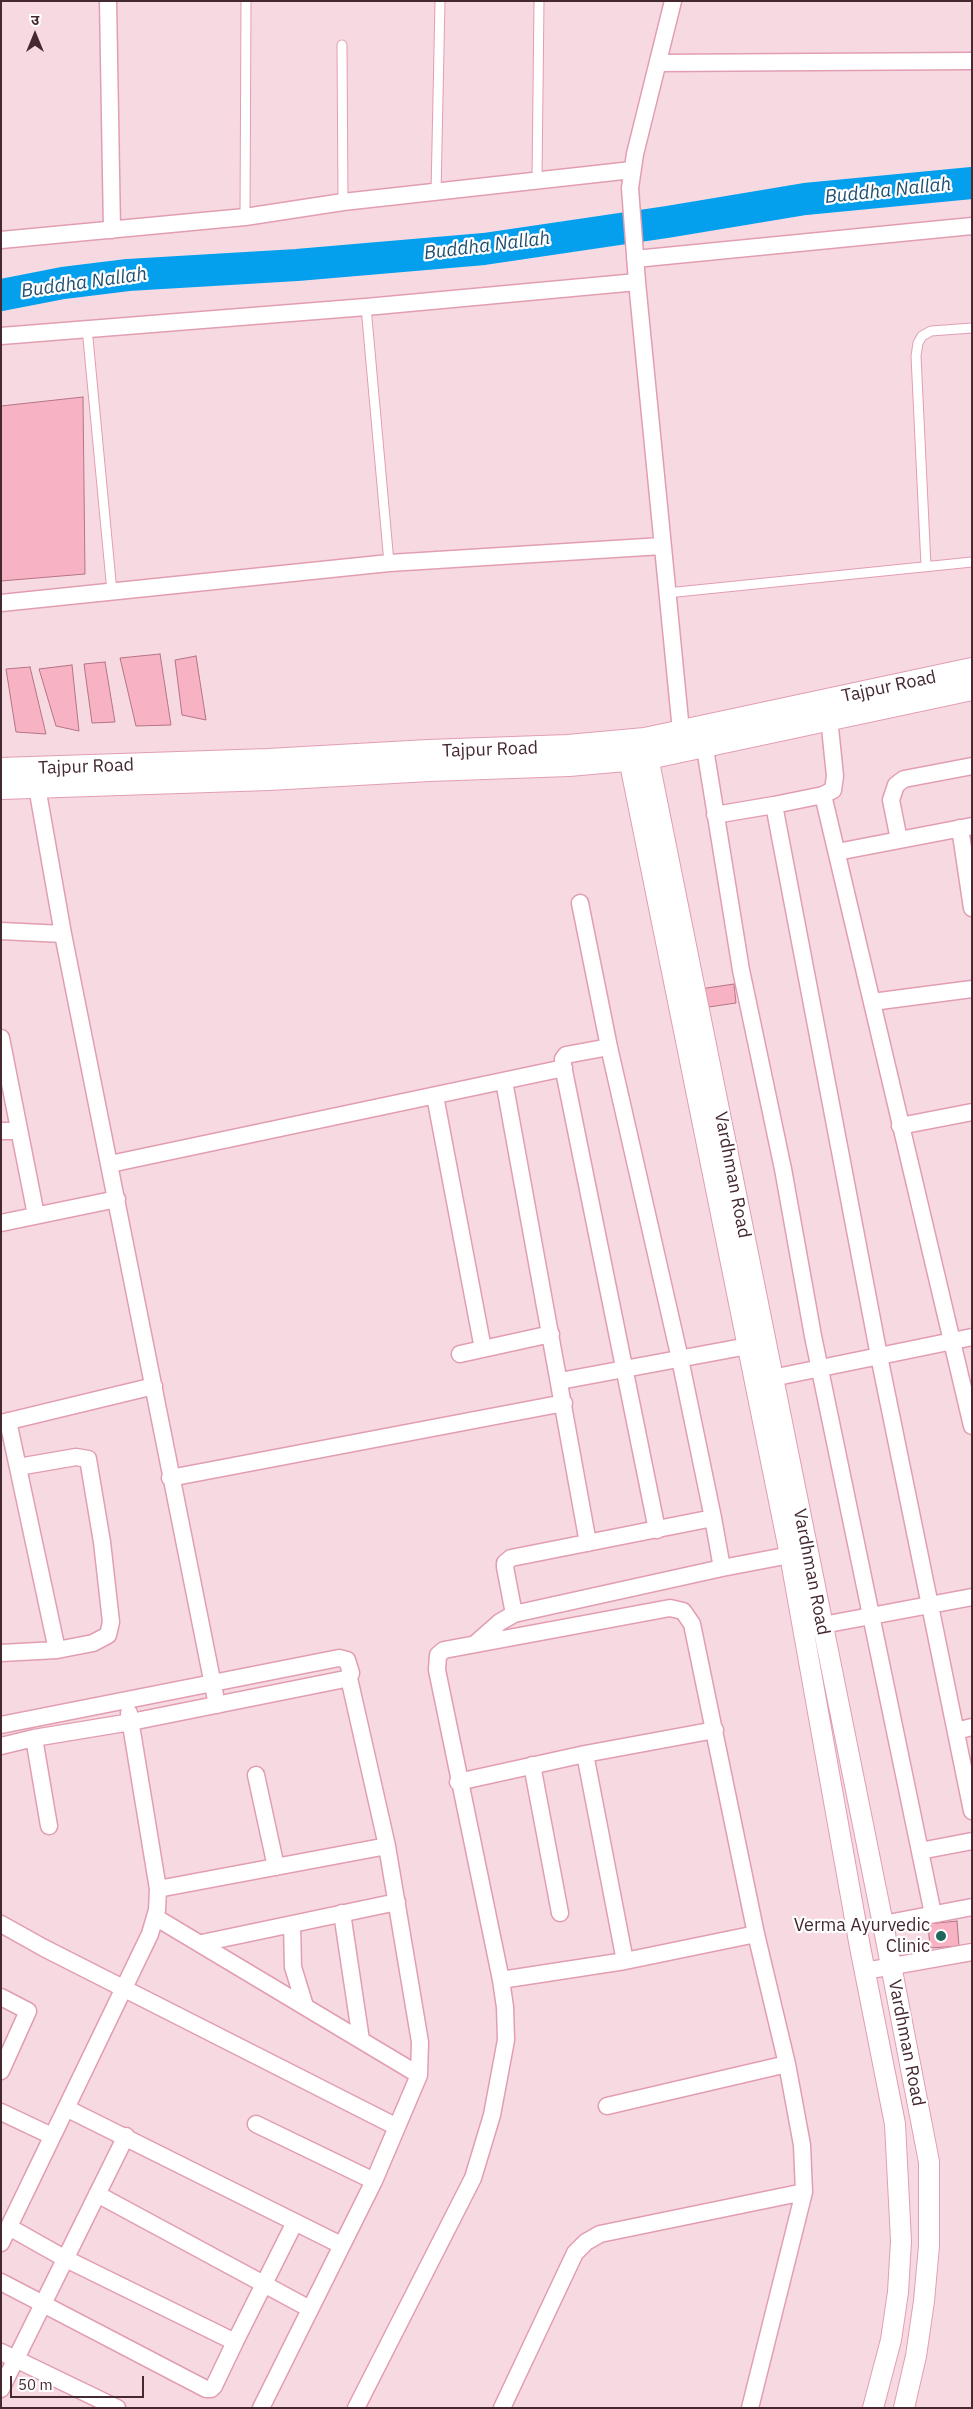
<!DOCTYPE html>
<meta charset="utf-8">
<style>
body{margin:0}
#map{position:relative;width:973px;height:2409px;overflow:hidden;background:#f7dae1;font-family:"IBM Plex Sans","Noto Sans Devanagari",sans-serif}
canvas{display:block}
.frame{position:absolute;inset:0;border:2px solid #442931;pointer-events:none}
.north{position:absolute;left:10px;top:10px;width:50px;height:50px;-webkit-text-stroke:4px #fff;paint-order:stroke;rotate:0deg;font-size:14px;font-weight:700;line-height:20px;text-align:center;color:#442931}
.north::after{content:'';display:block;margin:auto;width:18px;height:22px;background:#442931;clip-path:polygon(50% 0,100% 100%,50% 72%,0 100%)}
.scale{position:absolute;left:10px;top:2376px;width:134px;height:22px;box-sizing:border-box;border:2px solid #442931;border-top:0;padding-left:6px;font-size:15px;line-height:18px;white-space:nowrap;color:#442931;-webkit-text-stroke:4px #fff;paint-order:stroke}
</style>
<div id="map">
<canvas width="973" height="2409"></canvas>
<div class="frame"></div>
<div class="north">उ</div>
<div class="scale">50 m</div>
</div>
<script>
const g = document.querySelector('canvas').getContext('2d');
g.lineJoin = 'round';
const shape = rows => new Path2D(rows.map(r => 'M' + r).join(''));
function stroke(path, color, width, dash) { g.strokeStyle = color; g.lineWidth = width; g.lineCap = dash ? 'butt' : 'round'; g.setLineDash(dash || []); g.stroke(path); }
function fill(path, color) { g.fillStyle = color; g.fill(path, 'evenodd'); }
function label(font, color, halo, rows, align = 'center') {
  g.font = font + ' "IBM Plex Sans",sans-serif'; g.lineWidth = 4.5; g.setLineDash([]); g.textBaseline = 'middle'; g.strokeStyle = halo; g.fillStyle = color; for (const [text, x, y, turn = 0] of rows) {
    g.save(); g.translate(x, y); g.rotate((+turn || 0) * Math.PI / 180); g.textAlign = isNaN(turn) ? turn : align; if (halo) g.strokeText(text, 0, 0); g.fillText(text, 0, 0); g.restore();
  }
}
const river = shape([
 [1,295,63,283,128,275,297,265,484,249,667,222,805,199,972,183]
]);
const building = shape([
 [83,397,85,574,1,581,1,406,83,397],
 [160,654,171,725,136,726,120,658,160,654],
 [196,656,206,720,182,715,175,660,196,656],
 [105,662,115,722,92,723,84,664,105,662],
 [72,665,79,731,56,726,39,669,72,665],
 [30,667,46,734,16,732,6,669,30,667],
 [734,984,736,1003,702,1008,700,989,734,984],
 [957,1921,959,1946,930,1948,928,1924,957,1921]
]);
const service = shape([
 [342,45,343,202],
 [537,181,539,1],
 [436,193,440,1],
 [245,217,246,1],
 [366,307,389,563],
 [87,328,112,592],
 [926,566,916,356,918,343,922,336,931,331,972,328],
 [667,593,972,562]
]);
const minor = shape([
 [108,1,112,230],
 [673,1,635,154,630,188,637,282,682,741],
 [658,63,972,61],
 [1,240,245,217,343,202,632,170],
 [635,259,972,226],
 [1,336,366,307,637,282],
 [1,603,389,563,662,546],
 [703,736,741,970,783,1169,813,1336,933,1914],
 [37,787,63,934,217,1705],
 [823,795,972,1426],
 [774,805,879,1356,972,1811],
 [715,815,774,805,823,795,833,790,835,776,829,718],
 [960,828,972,908],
 [899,840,891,800,896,785,904,779,972,766],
 [837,852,972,826],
 [1,931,63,934],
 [872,1002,972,989],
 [1,1038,36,1215],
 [609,1047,566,1055,563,1059,563,1066,657,1530],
 [504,1081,588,1543],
 [435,1096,483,1349],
 [900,1126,972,1112],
 [1,1131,19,1131],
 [110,1164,564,1068],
 [1,1223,117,1199],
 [460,1354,551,1334],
 [772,1378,972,1337],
 [560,1381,748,1346],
 [8,1421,57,1650],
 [1,1423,154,1386],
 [170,1478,564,1403],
 [713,1518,722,1568],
 [514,1614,505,1567,505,1563,511,1558,713,1518,680,1359,609,1047,580,903],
 [812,1627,972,1597],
 [475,1644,500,1622,514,1614,722,1568,790,1555],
 [1,1653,57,1650,93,1643,108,1635,111,1622,102,1542,88,1459,76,1457,18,1467],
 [349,1678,387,1846,420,2042,419,2075],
 [1,1725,339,1658,347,1660,351,1673,349,1678,345,1679,131,1722,34,1738,1,1746],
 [956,1731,972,1727],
 [34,1738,49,1826],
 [585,1754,625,1961],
 [532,1765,560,1913],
 [256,1775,276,1867],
 [458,1782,585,1754,715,1730],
 [920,1851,972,1841],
 [158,1889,387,1846],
 [342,1913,361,2040],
 [155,1917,419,2075,374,2181,261,2408],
 [1,1924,44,1948,397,2127],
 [292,1924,293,1967,305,2006],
 [883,1924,972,1907],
 [202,1943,397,1902],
 [865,1971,972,1952],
 [501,1980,625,1961,756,1934],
 [1,1997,28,2011,1,2071],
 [607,2106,787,2064],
 [66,2108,341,2245],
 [1,2112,52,2136],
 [256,2124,374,2181],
 [97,2194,310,2309],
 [1,2243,150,1934,157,1910,158,1889,129,1713],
 [1,2282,206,2389,211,2389,214,2386,235,2342,64,2258,9,2227],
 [235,2342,295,2222],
 [1,2352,117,2408],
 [1,2389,126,2136],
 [356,2408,473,2178,492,2115,506,2040,505,2007,501,1980,437,1670,438,1655,444,1650,670,1608,683,1611,692,1624,756,1934,787,2064,802,2145,804,2192,750,2408],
 [502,2408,575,2253,586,2242,600,2234,804,2192]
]);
const tertiary = shape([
 [645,742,883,1924,929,2162,929,2246,924,2301,916,2356,904,2408],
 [626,744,790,1555,860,1947,895,2124,901,2241,898,2292,891,2340,873,2408]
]);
const secondary = shape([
 [1,770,268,761,428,752,568,747,645,740,972,670],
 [1,787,269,778,429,769,569,764,648,757,972,688]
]);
const markers = [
 [941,1936,6,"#1f675c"]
];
const streetNames = [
 ["Tajpur Road",889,687,-12],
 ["Tajpur Road",490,750,-2],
 ["Tajpur Road",86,767,-2],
 ["Vardhman Road",732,1175,79],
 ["Vardhman Road",811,1572,79],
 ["Vardhman Road",906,2043,79]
];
const poiNames = [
 ["Verma Ayurvedic",930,1926],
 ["Clinic",930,1947]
];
const waterNames = [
 ["Buddha Nallah",888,191,-6],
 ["Buddha Nallah",487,246,-7],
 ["Buddha Nallah",84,283,-8]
];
stroke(river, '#04a0ee', 32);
fill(building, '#f7b2c4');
stroke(building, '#b47486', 1);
stroke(service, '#e29eb1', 11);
stroke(minor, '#e29eb1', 19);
stroke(tertiary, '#e29eb1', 22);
stroke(secondary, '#e29eb1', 26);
stroke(service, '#fff', 9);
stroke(minor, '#fff', 16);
stroke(tertiary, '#fff', 20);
stroke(secondary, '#fff', 24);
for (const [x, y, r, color] of markers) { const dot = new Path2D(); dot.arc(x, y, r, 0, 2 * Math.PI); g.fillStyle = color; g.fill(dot); stroke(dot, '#fff', 2); }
label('18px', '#442931', '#fff', streetNames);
label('18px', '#442931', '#fff', poiNames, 'right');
label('italic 19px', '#1f4f70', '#fff', waterNames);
</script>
